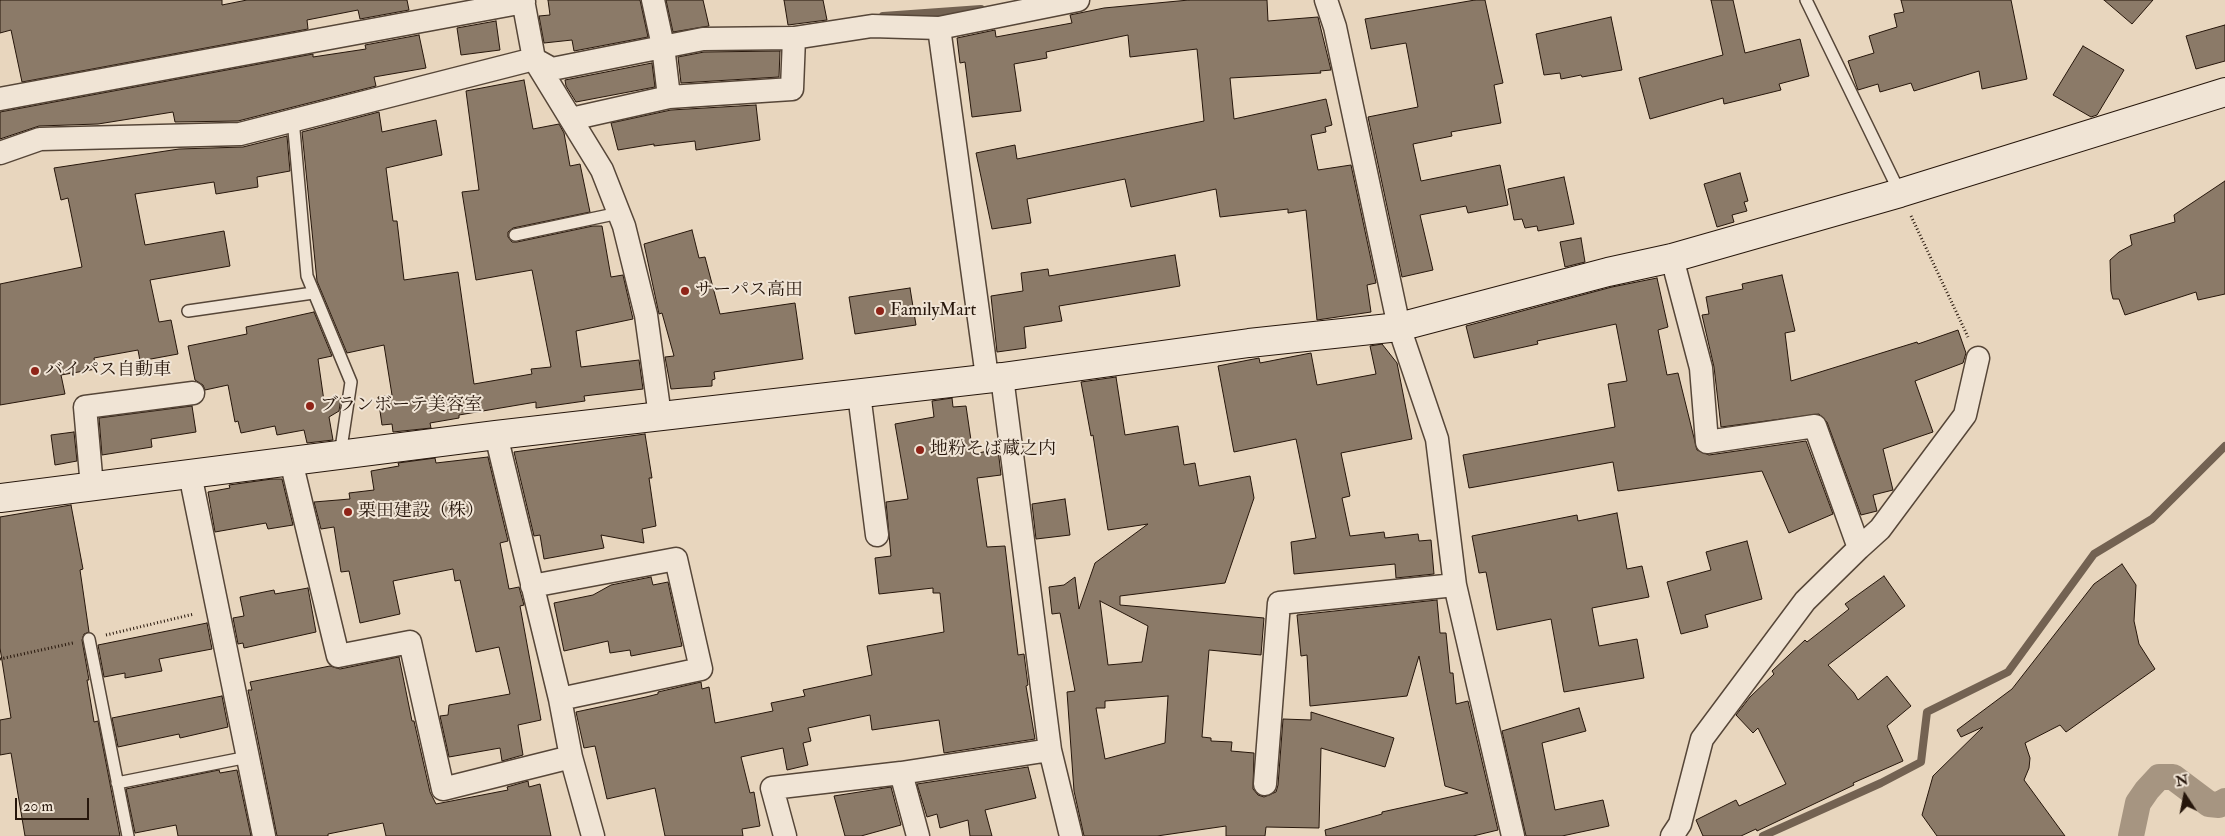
<!DOCTYPE html>
<meta charset="utf-8">
<style>
body{margin:0}
#map{position:relative;width:2225px;height:836px;overflow:hidden;background:#e8d6be;font-family:"IM FELL Double Pica",serif}
canvas{display:block}
.north{position:absolute;left:2160px;top:771px;width:50px;height:50px;-webkit-text-stroke:4px #f0e4d5;paint-order:stroke;rotate:349deg;font-size:14px;font-weight:700;line-height:20px;text-align:center;color:#26160b}
.north::after{content:'';display:block;margin:auto;width:18px;height:22px;background:#26160b;clip-path:polygon(50% 0,100% 100%,50% 72%,0 100%)}
.scale{position:absolute;left:15px;top:798px;width:74px;height:22px;box-sizing:border-box;border:2px solid #26160b;border-top:0;padding-left:6px;font-size:15px;line-height:18px;white-space:nowrap;color:#26160b;-webkit-text-stroke:4px #f0e4d5;paint-order:stroke}
</style>
<div id="map">
<canvas width="2225" height="836"></canvas>
<div class="north">N</div>
<div class="scale">20 m</div>
</div>
<script>
const g = document.querySelector('canvas').getContext('2d');
g.lineJoin = 'round';
const shape = rows => new Path2D(rows.map(r => 'M' + r).join(''));
function stroke(path, color, width, dash) { g.strokeStyle = color; g.lineWidth = width; g.lineCap = dash ? 'butt' : 'round'; g.setLineDash(dash || []); g.stroke(path); }
function fill(path, color) { g.fillStyle = color; g.fill(path, 'evenodd'); }
function label(font, color, halo, rows, align = 'center') {
  g.font = font + ' "IM FELL Double Pica","Noto Serif JP",serif'; g.lineWidth = 4; g.setLineDash([]); g.textBaseline = 'middle'; g.strokeStyle = halo; g.fillStyle = color; for (const [text, x, y, turn = 0] of rows) {
    g.save(); g.translate(x, y); g.rotate((+turn || 0) * Math.PI / 180); g.textAlign = isNaN(turn) ? turn : align; if (halo) g.strokeText(text, 0, 0); g.fillText(text, 0, 0); g.restore();
  }
}
const stream = shape([
 [883,16,981,9],
 [1763,836,1881,783,1921,762,1927,712,2008,672,2094,554,2152,519,2225,446]
]);
const canal = shape([
 [2131,836,2138,803,2147,790,2159,777,2173,777,2209,804,2219,805,2225,801]
]);
const building = shape([
 [0,0,222,0,222,5,247,0,407,0,409,10,360,19,358,10,307,20,308,29,22,82,11,30,0,33,0,0],
 [548,0,640,0,648,37,574,51,572,40,544,43,539,16,550,15,548,0],
 [666,0,703,0,709,26,673,32,666,0],
 [784,0,823,0,827,20,788,25,784,0],
 [1189,0,1267,0,1268,21,1318,17,1331,70,1320,71,1321,73,1230,78,1234,119,1326,99,1332,125,1325,127,1326,132,1311,135,1318,170,1351,165,1376,283,1367,285,1371,312,1317,320,1306,210,1288,213,1288,209,1220,217,1216,189,1131,207,1125,179,1027,199,1031,223,992,229,976,153,1015,145,1017,159,1204,121,1197,49,1130,57,1128,35,1046,52,1047,58,1014,64,1021,111,972,117,965,62,960,63,957,38,995,30,996,37,1072,23,1070,15,1104,8,1189,0],
 [1475,0,1485,0,1503,83,1494,85,1501,123,1451,132,1452,136,1413,144,1421,181,1500,165,1508,205,1468,213,1466,206,1420,215,1433,270,1402,277,1368,117,1418,107,1406,43,1371,49,1365,19,1475,0],
 [1711,0,1733,0,1745,53,1800,39,1809,76,1779,84,1781,90,1724,104,1723,98,1650,119,1639,78,1723,55,1711,0],
 [1901,0,2011,0,2027,79,1982,89,1979,71,1914,91,1911,83,1880,92,1878,84,1858,90,1848,61,1874,53,1869,36,1897,27,1894,14,1904,12,1901,0],
 [2104,0,2153,0,2132,24,2104,0],
 [1611,17,1622,70,1582,77,1581,75,1561,79,1560,73,1544,75,1536,34,1611,17],
 [496,21,500,50,461,55,457,28,496,21],
 [2225,25,2225,61,2196,69,2186,36,2225,25],
 [419,35,426,68,374,77,376,86,238,121,175,122,173,112,98,124,39,126,0,139,0,112,313,54,313,57,366,49,365,45,419,35],
 [2083,46,2124,70,2097,115,2091,117,2053,95,2083,46],
 [780,51,779,77,681,83,678,57,704,52,780,51],
 [652,63,655,87,576,102,566,86,565,80,652,63],
 [524,80,533,129,559,124,564,133,570,166,580,164,590,212,513,228,508,232,508,237,512,242,517,242,593,226,602,226,611,277,623,275,633,319,576,331,581,367,639,360,643,389,584,396,585,401,536,408,536,402,459,415,459,418,430,423,431,428,393,432,392,424,382,425,378,397,392,395,384,345,347,353,317,281,302,132,379,112,382,132,436,120,442,155,386,168,393,221,397,221,404,280,458,272,474,384,532,374,531,369,551,367,532,270,476,280,462,192,479,190,466,91,524,80],
 [756,105,760,140,696,150,695,141,654,146,654,144,618,150,611,123,671,110,756,105],
 [287,136,290,171,257,177,258,187,216,194,214,182,135,194,145,245,224,231,230,266,150,280,159,322,171,320,178,354,140,361,138,350,94,358,96,369,61,375,65,394,0,405,0,284,82,267,68,198,61,200,54,168,179,149,243,147,287,136],
 [1740,173,1748,201,1744,202,1747,211,1732,215,1734,222,1717,227,1704,184,1740,173],
 [1564,177,1574,224,1538,231,1537,226,1525,228,1522,219,1514,220,1508,189,1564,177],
 [2225,181,2225,294,2198,300,2196,292,2125,315,2119,299,2113,299,2111,291,2110,260,2119,252,2132,245,2130,235,2175,222,2174,215,2225,181],
 [692,230,699,258,705,257,720,314,795,303,803,359,714,372,715,379,712,380,712,386,671,389,665,357,674,356,662,313,659,314,644,244,692,230],
 [1581,238,1585,262,1565,267,1560,242,1581,238],
 [1175,255,1180,286,1059,306,1062,321,1024,327,1026,348,997,352,991,296,1023,291,1021,273,1048,269,1049,276,1175,255],
 [1782,275,1795,331,1785,333,1791,381,1917,342,1918,344,1958,330,1966,353,1963,363,1915,381,1933,432,1883,449,1893,490,1873,495,1877,511,1861,515,1827,422,1819,414,1721,427,1714,367,1702,315,1709,314,1706,297,1743,289,1742,284,1782,275],
 [1657,278,1668,327,1658,330,1667,375,1678,373,1697,450,1709,455,1806,441,1833,514,1789,533,1762,471,1618,491,1613,462,1469,488,1463,455,1615,427,1608,384,1627,381,1616,324,1537,341,1538,344,1474,358,1466,326,1612,287,1657,278],
 [910,288,916,325,855,334,849,297,910,288],
 [314,312,332,356,318,359,324,401,341,398,339,411,329,417,333,440,307,443,304,430,277,435,275,426,241,433,238,421,235,422,228,385,205,390,203,385,195,380,188,346,247,334,246,327,314,312],
 [1382,344,1397,363,1412,439,1341,453,1350,496,1342,498,1350,536,1384,532,1385,538,1418,534,1419,541,1431,540,1434,574,1396,578,1395,564,1294,574,1291,542,1316,538,1296,439,1234,452,1218,366,1259,358,1260,363,1311,353,1317,385,1376,374,1370,346,1382,344],
 [1116,377,1125,435,1178,426,1184,465,1195,463,1199,486,1250,476,1254,498,1225,583,1120,596,1120,605,1264,618,1261,655,1209,650,1202,737,1211,738,1211,741,1232,742,1231,751,1254,753,1253,789,1258,795,1264,797,1276,792,1278,785,1283,719,1311,720,1311,712,1394,738,1385,767,1321,748,1319,828,1266,827,1265,836,1226,836,1226,826,1157,836,1084,836,1074,791,1067,692,1075,691,1060,613,1052,614,1049,587,1064,585,1075,577,1079,609,1095,563,1148,524,1108,530,1093,435,1091,436,1081,382,1116,377],
 [1100,601,1148,626,1142,662,1108,665,1100,601],
 [1168,696,1165,743,1105,759,1096,708,1105,708,1105,701,1168,696],
 [952,398,953,407,966,406,973,454,998,449,1001,475,977,478,987,547,1005,546,1018,655,1024,654,1028,685,1026,686,1035,739,944,753,939,720,872,730,870,715,808,728,811,741,803,743,808,765,787,770,783,748,741,757,750,793,754,792,760,826,742,829,743,836,665,836,655,788,607,799,595,746,584,748,576,712,646,697,658,694,658,692,701,682,702,689,709,687,715,723,773,711,771,703,805,696,803,690,872,675,867,646,944,632,940,593,933,593,933,588,879,594,875,558,891,556,886,502,908,499,895,424,934,417,932,401,952,398],
 [192,406,196,432,151,439,152,447,102,455,99,418,192,406],
 [74,432,77,461,55,465,51,435,74,432],
 [645,434,652,478,649,478,656,526,642,529,644,543,601,535,604,548,544,559,540,535,534,536,514,452,645,434],
 [488,457,508,541,500,543,509,589,519,587,524,605,520,606,541,720,518,725,523,755,502,761,500,748,449,757,440,716,448,715,449,705,510,694,499,647,476,652,460,580,455,581,453,569,393,581,400,614,360,623,349,571,341,572,334,527,321,529,314,502,350,499,349,493,374,490,371,471,399,466,398,463,435,458,436,463,488,457],
 [272,479,282,479,293,525,268,529,266,523,215,532,208,492,230,488,229,485,272,479],
 [1065,499,1070,535,1036,539,1032,504,1065,499],
 [71,505,83,569,80,570,89,632,84,634,82,640,89,680,87,680,94,722,98,721,120,836,25,836,11,753,0,755,0,720,11,718,0,648,0,517,71,505],
 [1617,513,1627,569,1642,566,1649,597,1592,608,1599,646,1637,639,1644,678,1564,692,1551,619,1497,630,1486,572,1479,573,1472,536,1577,515,1578,521,1617,513],
 [1747,541,1762,599,1705,615,1708,627,1681,634,1667,582,1711,570,1706,552,1747,541],
 [2122,564,2136,585,2134,621,2139,644,2155,669,2066,732,2060,725,2025,743,2030,758,2029,768,2024,780,2065,836,1937,836,1922,815,1933,776,1983,727,1961,737,1957,730,2012,689,2094,584,2122,564],
 [1884,576,1905,606,1828,665,1854,693,1858,700,1887,676,1911,706,1887,726,1903,761,1853,783,1854,785,1757,831,1756,829,1741,836,1703,836,1696,820,1736,800,1739,806,1786,784,1758,728,1753,733,1736,715,1750,697,1774,674,1772,671,1805,640,1807,642,1849,609,1845,604,1884,576],
 [651,577,653,585,668,582,682,646,631,656,630,650,610,653,608,641,564,651,554,603,593,595,611,585,651,577],
 [308,588,316,632,244,648,243,643,238,644,233,618,244,616,240,597,274,590,275,594,308,588],
 [1437,600,1440,633,1446,633,1450,673,1453,673,1456,704,1468,701,1498,830,1473,836,1326,836,1325,830,1382,814,1382,812,1468,793,1445,786,1419,656,1407,696,1310,706,1307,655,1301,656,1297,615,1437,600],
 [207,623,212,649,159,659,162,671,125,678,125,673,104,677,98,645,207,623],
 [399,657,412,721,414,721,430,792,436,804,508,790,507,787,528,781,529,787,540,784,551,836,386,836,383,823,328,834,328,836,277,836,248,690,252,690,250,682,330,666,340,669,399,657],
 [222,696,228,727,180,738,179,734,118,747,112,718,222,696],
 [1579,708,1586,731,1542,743,1555,810,1603,800,1609,826,1562,836,1526,836,1502,731,1579,708],
 [1028,767,1036,798,985,810,992,836,970,836,968,820,940,828,937,814,927,817,917,784,1028,767],
 [219,770,220,773,237,770,251,836,178,836,176,825,135,833,126,789,219,770],
 [891,787,901,825,861,836,845,836,834,796,891,787]
]);
const path = shape([
 [1911,216,1968,337],
 [106,635,194,614],
 [0,659,73,643]
]);
const lane = shape([
 [1806,0,1900,193],
 [293,119,307,276,351,382,340,455],
 [515,235,619,213],
 [188,311,313,293],
 [89,639,128,836],
 [117,783,248,757]
]);
const street = shape([
 [523,0,534,59,602,170,624,226,646,315,660,416],
 [653,0,663,46,669,97],
 [1326,0,1335,27,1399,327,1437,439,1455,585,1513,836],
 [939,28,987,377],
 [0,99,524,2],
 [571,119,669,97,792,89,794,38],
 [0,153,40,139,240,134,534,59,552,69,703,39,794,38,872,26,939,28,1078,0],
 [1672,258,1701,368,1707,442,1815,426,1859,548,1880,529,1965,415,1978,358],
 [1002,377,1050,750,1071,836],
 [859,394,877,535],
 [496,435,560,699,571,757,593,836],
 [291,461,338,656,410,642,443,789,571,757],
 [190,474,264,836],
 [92,487,85,407,193,393],
 [532,586,676,559,701,669,560,699],
 [901,773,918,836],
 [1265,784,1279,603,1455,585],
 [785,836,772,788,901,773,1050,750],
 [1672,836,1680,824,1702,739,1805,601,1859,548]
]);
const secondary = shape([
 [0,498,496,435,1002,377,1249,343,1399,327,1608,272,1672,258,1900,193,2225,92]
]);
const markers = [
 [685,291,5,"#8f2418"],
 [880,311,5,"#8f2418"],
 [35,371,5,"#8f2418"],
 [310,406,5,"#8f2418"],
 [920,450,5,"#8f2418"],
 [348,512,5,"#8f2418"]
];
const poiNames = [
 ["サーパス高田",695,291],
 ["FamilyMart",890,311],
 ["バイパス自動車",45,371],
 ["ブランボーテ美容室",320,406],
 ["地粉そば蔵之内",930,450],
 ["栗田建設（株）",358,512]
];
stroke(stream, '#736252', 8);
stroke(canal, '#a69581', 26);
fill(building, '#8b7a68');
stroke(building, '#26160b', 1);
stroke(lane, '#564638', 14);
stroke(street, '#564638', 25);
stroke(secondary, '#26160b', 30);
stroke(path, '#26160b', 3, [1, 2.5]);
stroke(lane, '#f0e4d5', 11);
stroke(street, '#f0e4d5', 22);
stroke(secondary, '#f0e4d5', 28);
for (const [x, y, r, color] of markers) { const dot = new Path2D(); dot.arc(x, y, r, 0, 2 * Math.PI); g.fillStyle = color; g.fill(dot); stroke(dot, '#f0e4d5', 2); }
label('18px', '#26160b', '#f0e4d5', poiNames, 'left');
</script>
